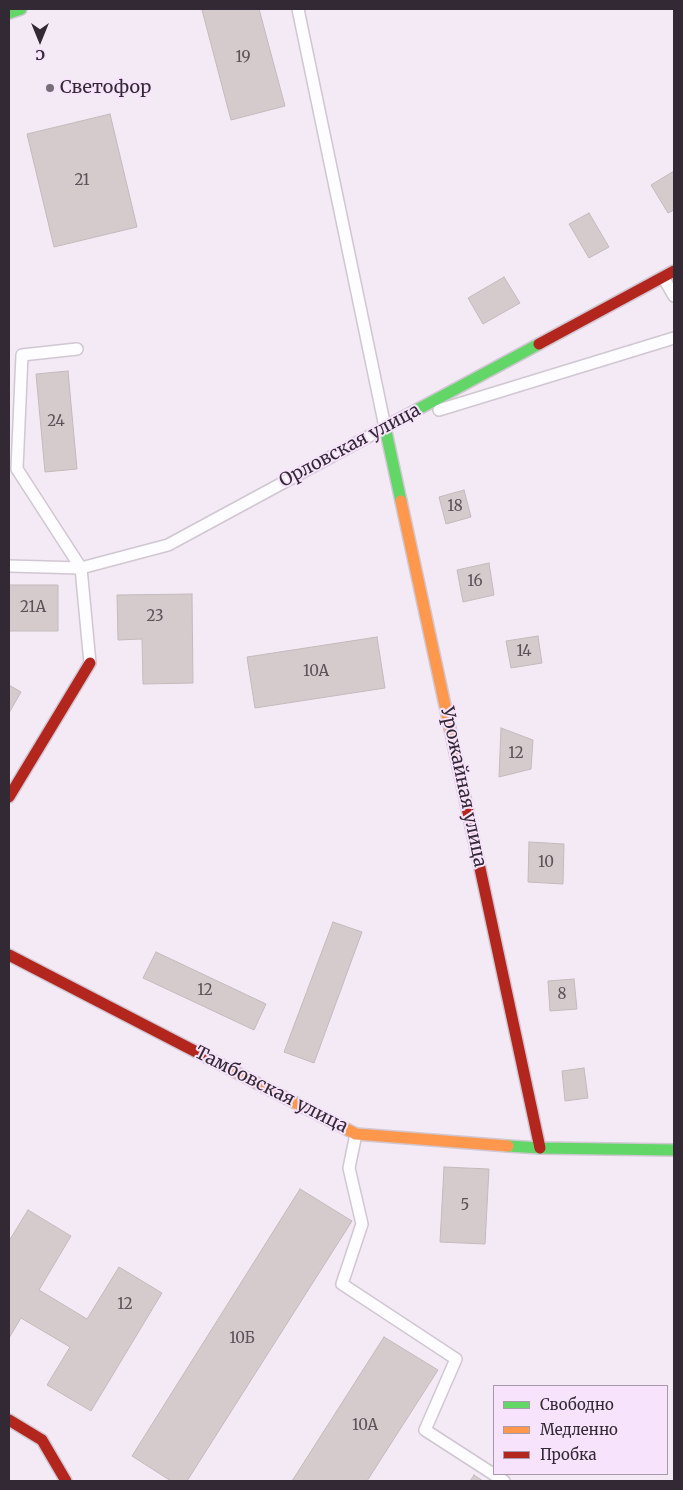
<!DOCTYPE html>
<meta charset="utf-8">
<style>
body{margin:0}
#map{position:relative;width:683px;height:1490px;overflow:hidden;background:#f4eaf6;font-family:Merriweather,serif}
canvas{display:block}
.frame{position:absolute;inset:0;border:10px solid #322934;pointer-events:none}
.legend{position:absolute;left:493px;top:1385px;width:175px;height:90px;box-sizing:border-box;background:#f7e4fc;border:1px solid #a899ac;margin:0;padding:6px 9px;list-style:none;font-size:15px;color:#322934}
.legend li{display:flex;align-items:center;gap:10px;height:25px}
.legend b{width:25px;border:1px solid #a899ac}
.north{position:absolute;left:15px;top:15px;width:50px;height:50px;-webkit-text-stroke:4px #f7e4fc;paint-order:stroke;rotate:180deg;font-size:14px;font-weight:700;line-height:20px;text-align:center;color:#322934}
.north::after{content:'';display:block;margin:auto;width:18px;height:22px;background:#322934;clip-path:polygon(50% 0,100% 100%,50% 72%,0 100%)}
</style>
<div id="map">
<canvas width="683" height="1490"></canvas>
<div class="frame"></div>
<ul class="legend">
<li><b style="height:6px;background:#63d668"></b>Свободно</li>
<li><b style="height:6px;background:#ff974d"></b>Медленно</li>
<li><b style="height:6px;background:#b3261e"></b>Пробка</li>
</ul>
<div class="north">С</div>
</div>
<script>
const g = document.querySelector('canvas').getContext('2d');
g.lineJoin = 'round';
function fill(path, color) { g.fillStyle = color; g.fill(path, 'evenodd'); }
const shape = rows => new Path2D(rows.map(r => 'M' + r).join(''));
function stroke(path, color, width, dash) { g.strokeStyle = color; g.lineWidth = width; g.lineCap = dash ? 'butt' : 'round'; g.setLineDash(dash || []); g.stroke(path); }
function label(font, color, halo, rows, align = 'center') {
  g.font = font + ' Merriweather,serif'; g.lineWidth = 4; g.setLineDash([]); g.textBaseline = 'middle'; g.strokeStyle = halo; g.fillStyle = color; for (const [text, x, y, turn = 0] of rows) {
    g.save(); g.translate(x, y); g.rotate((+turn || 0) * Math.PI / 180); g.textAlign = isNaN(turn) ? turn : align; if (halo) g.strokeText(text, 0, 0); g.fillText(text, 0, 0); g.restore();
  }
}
const building = shape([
 [207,9,259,9,285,106,231,120,202,10,207,9],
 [110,114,137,227,54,247,27,134,110,114],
 [674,171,674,210,668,213,651,185,674,171],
 [589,213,609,247,589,258,569,224,589,213],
 [504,277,520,303,483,324,468,298,504,277],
 [68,371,77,469,45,472,36,374,68,371],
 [464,490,471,517,446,524,439,497,464,490],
 [489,563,494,595,463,602,457,570,489,563],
 [9,585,58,585,58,631,9,631,9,585],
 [192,594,193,683,143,684,142,639,118,640,117,595,192,594],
 [538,636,542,663,511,668,506,641,538,636],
 [377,637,385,688,255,708,247,657,377,637],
 [9,685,21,692,9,713,9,685],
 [501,728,533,740,531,769,499,777,501,728],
 [529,842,564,844,563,884,528,882,529,842],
 [333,922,362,932,314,1063,284,1052,333,922],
 [156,952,266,1004,254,1030,143,978,156,952],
 [574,979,577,1009,550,1011,548,981,574,979],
 [584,1068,588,1098,565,1101,562,1071,584,1068],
 [444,1167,489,1169,485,1244,440,1242,444,1167],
 [300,1189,352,1221,187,1481,171,1481,132,1456,300,1189],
 [28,1210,71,1236,39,1290,87,1319,119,1267,162,1293,91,1411,47,1385,70,1347,21,1318,9,1338,9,1241,28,1210],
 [384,1337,438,1370,367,1481,292,1481,384,1337],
 [474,1475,483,1481,470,1481,474,1475]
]);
const lane = shape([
 [298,9,385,427],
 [663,277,674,296],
 [77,349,22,355,17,469,81,568,90,663],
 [439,410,674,338],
 [9,566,81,568,168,545,386,427],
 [356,1134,349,1168,362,1224,342,1284,456,1359,425,1430,504,1481]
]);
const fast = shape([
 [9,13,21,9],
 [401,501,385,427,539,344],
 [508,1146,540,1148,674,1150]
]);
const slow = shape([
 [401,501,466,803],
 [208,1058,356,1134,508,1146]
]);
const jam = shape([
 [539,344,674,271],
 [9,797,90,663],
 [466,803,540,1148],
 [9,955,208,1058],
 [9,1420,42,1440,66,1481]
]);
const markers = [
 [50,88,5,"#766d78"]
];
const numberNames = [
 ["19",243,58],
 ["21",82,181],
 ["24",56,422],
 ["18",455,507],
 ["16",475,582],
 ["21А",33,608],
 ["23",155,617],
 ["14",524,652],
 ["10А",316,672],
 ["12",516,754],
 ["10",546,863],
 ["12",205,991],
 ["8",562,995],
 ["5",465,1206],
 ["12",125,1305],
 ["10Б",242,1339],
 ["10А",365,1426]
];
const poiNames = [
 ["Светофор",60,88]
];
const streetNames = [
 ["Орловская улица",350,446,-28],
 ["Урожайная улица",463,787,78],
 ["Тамбовская улица",271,1090,27]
];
fill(building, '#d5cbcc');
stroke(building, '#c3babb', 1);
stroke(lane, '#d0c7d2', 14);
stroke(fast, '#d0c7d2', 14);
stroke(slow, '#d0c7d2', 14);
stroke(jam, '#d0c7d2', 14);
stroke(lane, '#fdfcfe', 11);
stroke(fast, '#63d668', 11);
stroke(slow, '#ff974d', 11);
stroke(jam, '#b3261e', 11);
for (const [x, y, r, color] of markers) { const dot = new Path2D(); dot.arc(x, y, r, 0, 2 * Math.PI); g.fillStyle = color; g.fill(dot); stroke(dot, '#f7e4fc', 2); }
label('15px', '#5b525a', null, numberNames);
label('18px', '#322934', '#f7e4fc', poiNames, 'left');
label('18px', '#322934', '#f7e4fc', streetNames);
</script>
